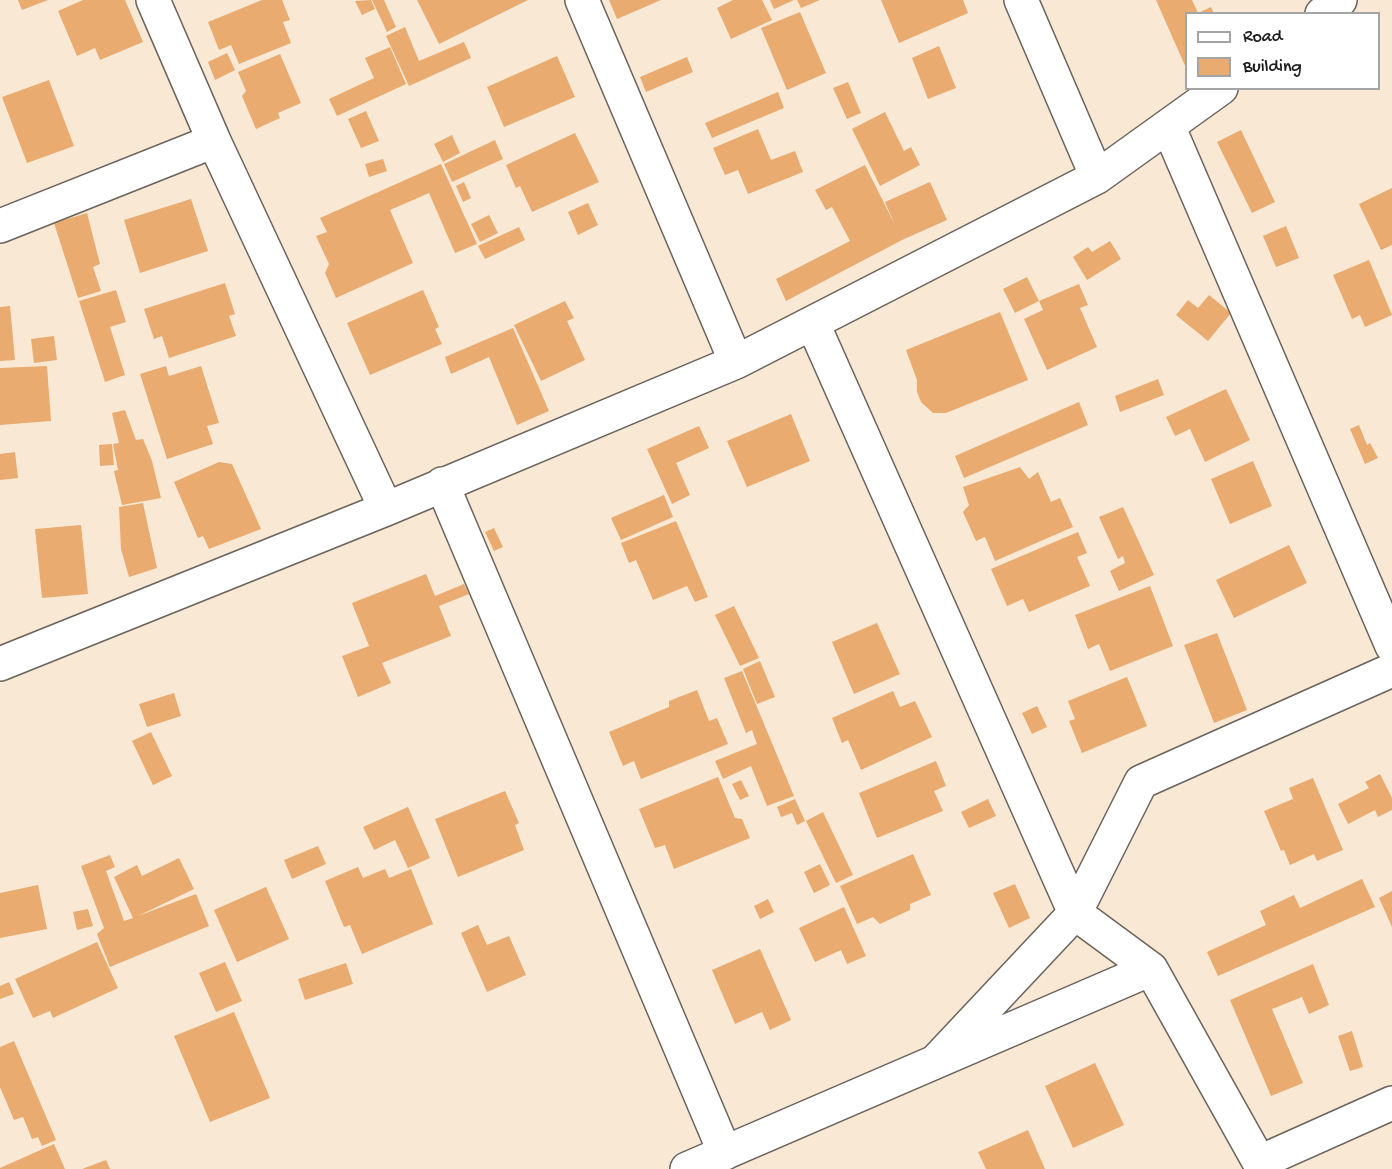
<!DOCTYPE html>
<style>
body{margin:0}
#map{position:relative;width:1392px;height:1169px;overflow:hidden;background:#f8e8d4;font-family:"Gochi Hand",sans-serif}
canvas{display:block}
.legend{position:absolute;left:1185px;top:12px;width:195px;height:78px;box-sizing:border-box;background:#fff;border:2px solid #a4a4a4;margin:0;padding:8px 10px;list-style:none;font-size:18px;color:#1c1c1c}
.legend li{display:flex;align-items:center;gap:12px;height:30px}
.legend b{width:30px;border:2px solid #a4a4a4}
</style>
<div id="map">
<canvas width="1392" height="1169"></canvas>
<ul class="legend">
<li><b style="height:8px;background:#fff"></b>Road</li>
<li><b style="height:16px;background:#eaab70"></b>Building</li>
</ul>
</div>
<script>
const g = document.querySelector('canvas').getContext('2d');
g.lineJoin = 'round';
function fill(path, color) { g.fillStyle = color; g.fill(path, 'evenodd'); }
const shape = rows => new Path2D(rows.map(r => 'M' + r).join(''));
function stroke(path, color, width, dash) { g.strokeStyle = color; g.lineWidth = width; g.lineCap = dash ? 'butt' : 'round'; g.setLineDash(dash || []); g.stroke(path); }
const building = shape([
 [18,0,48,0,22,10],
 [83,0,125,0,143,42,100,60,95,48,77,56,58,11],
 [262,0,282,0,290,20,283,22,291,43,239,64,231,45,219,50,208,22],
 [371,0,375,9,362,15,355,1],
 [372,0,384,0,396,27,387,32],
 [417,0,528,0,439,44],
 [609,0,661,0,617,19],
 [733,0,762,0,772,20,731,39,717,8],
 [770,0,794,0,774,9],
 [797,0,820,0,801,8],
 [881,0,963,0,968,13,899,43],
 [1156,0,1192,0,1198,13,1211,7,1214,14,1186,14,1186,68],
 [800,12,826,73,787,90,761,28],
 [405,27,419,61,464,42,471,58,409,86,386,36],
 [939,46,956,88,928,99,912,58],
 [390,47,406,84,337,116,329,99,374,78,365,58],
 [227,53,235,70,215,80,208,62],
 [280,54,301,103,278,113,280,118,256,129,242,96,246,91,238,72],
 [557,56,575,97,504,127,487,87],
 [687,57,693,72,646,92,640,77],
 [49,80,74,146,27,163,2,97],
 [848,82,861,113,847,119,833,88],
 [778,92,784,108,712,138,705,123],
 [366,111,379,141,361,148,348,119],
 [885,112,904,151,911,147,920,165,880,186,852,129],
 [758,129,771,160,795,151,803,172,748,194,738,170,725,175,713,148],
 [1241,130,1275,202,1252,213,1217,142],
 [575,133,599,182,532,212,520,186,516,188,506,165],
 [452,135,460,153,443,162,434,144],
 [495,140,503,159,452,182,444,164],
 [383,159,387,171,369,177,365,164],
 [441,164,477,244,455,253,429,193,390,210,413,263,336,298,325,273,329,264,316,236,327,232,320,218],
 [865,165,895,225,885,202,930,182,947,220,902,240,786,301,776,279,850,241,832,207,826,210,815,190],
 [464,182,471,198,463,202,456,186],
 [1392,188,1392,245,1381,250,1359,204],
 [191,199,208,251,140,273,124,220],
 [588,203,598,225,578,235,568,212],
 [87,213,100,264,93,267,101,291,78,298,54,223],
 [489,215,498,233,480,242,471,224],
 [1286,226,1299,258,1276,267,1263,236],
 [519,227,525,240,485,259,478,246],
 [1110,241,1121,259,1087,280,1073,257,1088,247,1092,252],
 [1369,260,1392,315,1365,327,1360,315,1352,319,1333,275],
 [1027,277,1039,301,1015,313,1003,289],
 [225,283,235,314,229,316,236,336,169,358,162,336,154,339,144,309],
 [1079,284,1088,305,1080,308,1097,347,1047,370,1024,319,1043,310,1039,301],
 [116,290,126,322,110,327,125,375,105,382,79,301],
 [423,290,439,327,435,329,442,344,370,375,347,323],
 [1209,295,1231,313,1208,341,1176,315,1188,300,1198,308],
 [565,301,574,318,567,321,585,360,541,381,514,325],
 [10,306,15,360,0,361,0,307],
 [1000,312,1028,380,946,413,933,413,921,402,917,392,917,380,906,350],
 [513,328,549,411,517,425,489,357,451,374,445,357],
 [54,336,57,360,34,363,31,339],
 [47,366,51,421,0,425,0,368],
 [166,366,169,376,201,366,219,423,207,426,213,444,167,459,140,374],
 [1158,379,1164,395,1120,412,1115,396],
 [1226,389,1250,440,1205,462,1190,429,1175,436,1166,417],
 [1079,402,1088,425,964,478,955,456],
 [125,410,136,440,143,439,152,461,161,498,122,505,114,471,118,470,113,444,119,443,112,413],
 [791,414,810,461,747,487,727,441],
 [1359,425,1367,445,1370,443,1378,458,1365,464,1350,429],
 [699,426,709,448,676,463,690,495,672,504,647,449],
 [112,444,114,465,100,466,99,445],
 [15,452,18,478,0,480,0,454],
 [1253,461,1272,506,1230,524,1211,479],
 [219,462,232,464,261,529,209,549,203,536,198,538,174,482],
 [1020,467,1029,479,1038,472,1051,502,1060,498,1073,527,995,561,985,537,976,541,963,512,969,505,963,487],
 [664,495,673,517,621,540,611,518],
 [143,503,157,568,129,577,121,549,119,507],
 [1123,507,1154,575,1119,591,1110,571,1125,563,1123,556,1118,559,1099,517],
 [676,521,708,597,695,602,687,586,653,600,636,560,629,563,621,543],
 [81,525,88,594,42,598,35,529],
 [494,528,503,547,494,551,485,532],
 [1078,532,1087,553,1077,557,1090,586,1029,612,1023,599,1007,606,991,569],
 [1289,545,1307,583,1234,618,1216,580],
 [426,574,435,596,464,584,469,594,439,606,451,636,382,663,391,683,358,697,342,656,369,646,352,603],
 [1150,586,1173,646,1110,671,1099,644,1088,649,1075,615],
 [734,606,759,658,740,666,715,615],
 [877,623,900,674,854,694,832,642],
 [1217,633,1247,710,1214,723,1184,645],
 [760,661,775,697,757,704,743,669],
 [742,671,794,796,767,806,751,766,723,779,715,761,757,744,752,730,746,733,724,678],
 [1127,677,1147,726,1082,753,1069,721,1075,719,1068,701],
 [697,690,709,721,717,718,728,744,641,779,634,761,623,766,609,732,669,707,669,701],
 [893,691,900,707,915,701,932,737,861,770,848,740,842,743,832,718],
 [174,693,181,716,147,727,139,704],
 [1037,706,1047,727,1032,734,1022,713],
 [151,732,172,776,153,785,132,741],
 [936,761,946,786,934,791,943,811,877,838,859,793],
 [1380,774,1392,798,1392,810,1378,817,1375,810,1348,824,1338,804,1369,788,1365,782],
 [718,777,735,818,742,819,750,838,674,869,665,845,655,848,639,809],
 [1313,778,1343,850,1317,861,1314,854,1290,865,1284,850,1281,851,1264,811,1293,799,1289,788],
 [741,780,749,796,740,800,732,784],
 [505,791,519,823,515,825,524,850,458,877,435,819],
 [795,799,805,821,797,825,792,813,781,817,777,807],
 [988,799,996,816,969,828,961,812],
 [408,807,430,858,408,868,395,840,374,850,363,827],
 [823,812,853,875,836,883,806,821],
 [318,846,326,864,292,879,284,860],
 [913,854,931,895,910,904,910,910,880,924,873,917,857,924,840,886],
 [110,855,115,867,106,871,124,921,133,918,114,877,137,865,142,876,179,858,194,889,138,916,196,894,209,926,110,967,97,934,104,928,81,866],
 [820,864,830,885,814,893,804,872],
 [358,867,363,878,385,869,389,878,411,869,433,924,362,954,350,925,344,927,325,881],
 [1362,879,1375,907,1218,976,1207,952,1266,925,1260,911,1294,895,1300,908],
 [1015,884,1030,918,1009,928,993,893],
 [38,885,47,929,0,938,0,893],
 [266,887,289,939,237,962,214,910],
 [1392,891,1392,927,1379,898],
 [768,899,774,912,760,919,754,906],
 [844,907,866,956,847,964,841,950,815,962,799,928],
 [88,909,93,926,77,930,73,912],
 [478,925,487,945,509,936,526,975,487,992,461,933],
 [97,942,118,988,53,1018,50,1011,33,1018,15,979],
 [760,949,791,1020,770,1030,762,1012,735,1024,712,970],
 [225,962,242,1001,216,1012,199,973],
 [346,963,353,984,305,1000,298,979],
 [1313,964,1329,1005,1309,1014,1302,997,1272,1009,1303,1083,1271,1096,1230,1000],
 [9,982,14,994,0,999,0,986],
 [234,1012,270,1098,210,1122,174,1036],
 [1352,1031,1363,1067,1350,1071,1338,1036],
 [14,1041,56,1140,42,1146,38,1137,32,1139,23,1117,14,1120,0,1087,0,1047],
 [1095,1063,1124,1125,1073,1148,1045,1086],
 [1028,1130,1045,1169,986,1169,978,1152],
 [54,1144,65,1169,0,1169,0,1168],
 [106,1160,110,1169,82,1169]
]);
const minor = shape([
 [153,0,214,141,386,509],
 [582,0,736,362],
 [1021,0,1097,177],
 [1322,14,1340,0],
 [1169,128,1392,646],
 [0,226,214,141],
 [813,324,1075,913,1151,969,1263,1169],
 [442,484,725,1153],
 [0,664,386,509,736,362,1097,177,1221,88],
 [935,1062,1075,913,1141,782,1392,670],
 [1260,1162,1392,1103],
 [687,1169,1151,969]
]);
fill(building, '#eaab70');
stroke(minor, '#69635c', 36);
stroke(minor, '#fff', 33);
</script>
